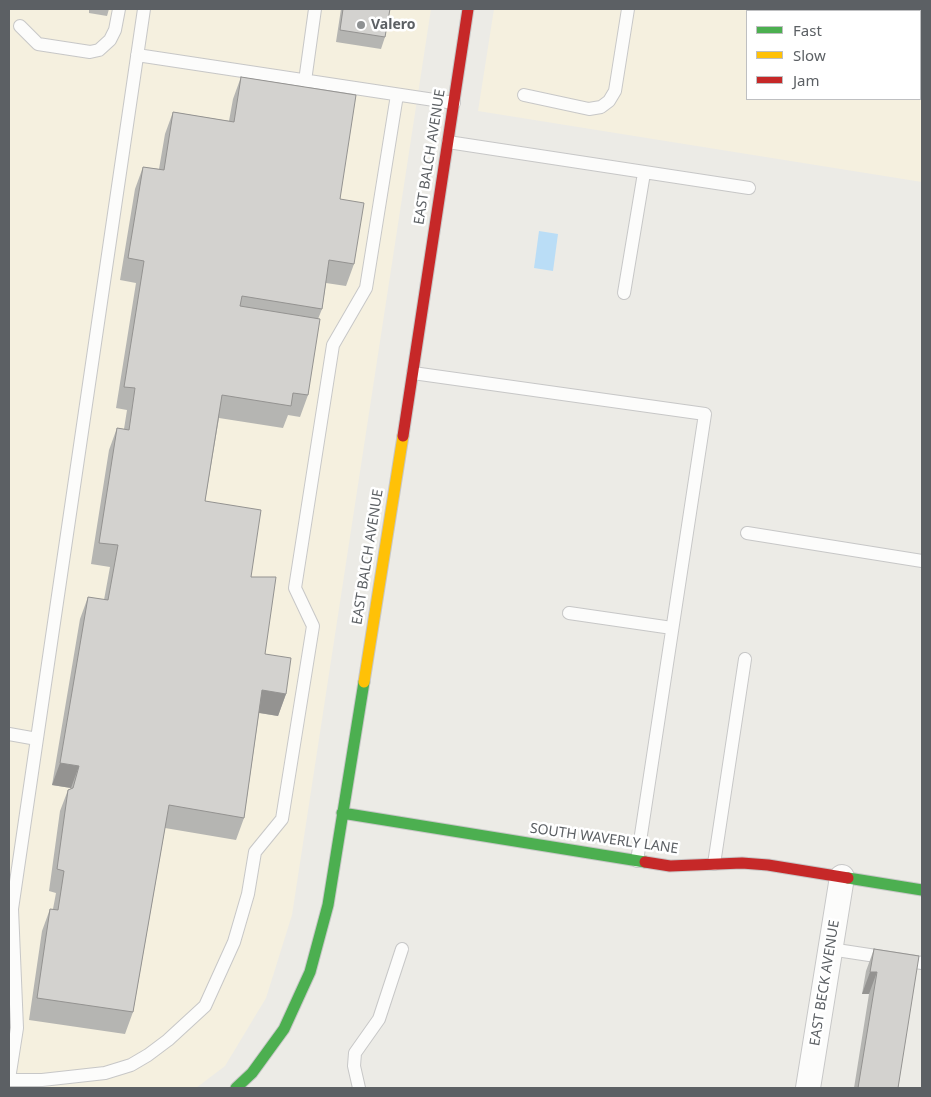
<!DOCTYPE html>
<style>
body{margin:0}
#map{position:relative;width:931px;height:1097px;overflow:hidden;background:#ecebe6;font-family:"Noto Sans",sans-serif}
canvas{display:block}
.frame{position:absolute;inset:0;border:10px solid #5c6064;pointer-events:none}
.legend{position:absolute;left:746px;top:10px;width:175px;height:90px;box-sizing:border-box;background:#fff;border:1px solid #bebfc1;margin:0;padding:6px 9px;list-style:none;font-size:15px;color:#5c6064}
.legend li{display:flex;align-items:center;gap:10px;height:25px}
.legend b{width:25px;border:1px solid #bebfc1}
</style>
<div id="map">
<canvas width="931" height="1097"></canvas>
<div class="frame"></div>
<ul class="legend">
<li><b style="height:6px;background:#4caf50"></b>Fast</li>
<li><b style="height:6px;background:#ffc107"></b>Slow</li>
<li><b style="height:6px;background:#c62828"></b>Jam</li>
</ul>
</div>
<script>
const g = document.querySelector('canvas').getContext('2d');
g.lineJoin = 'round';
function fill(path, color) { g.fillStyle = color; g.fill(path, 'evenodd'); }
const shape = rows => new Path2D(rows.map(r => 'M' + r).join(''));
function stroke(path, color, width, dash) { g.strokeStyle = color; g.lineWidth = width; g.lineCap = dash ? 'butt' : 'round'; g.setLineDash(dash || []); g.stroke(path); }
function label(font, color, halo, rows, align = 'center') {
  g.font = font + ' "Noto Sans",sans-serif'; g.lineWidth = 5; g.setLineDash([]); g.textBaseline = 'middle'; g.strokeStyle = halo; g.fillStyle = color; for (const [text, x, y, turn = 0] of rows) {
    g.save(); g.translate(x, y); g.rotate((+turn || 0) * Math.PI / 180); g.textAlign = isNaN(turn) ? turn : align; if (halo) g.strokeText(text, 0, 0); g.fillText(text, 0, 0); g.restore();
  }
}
const commercial = shape([
 [9,9,431,9,292,915,266,998,225,1066,196,1088,9,1088],
 [494,9,922,9,922,182,478,111],
 [747,11,920,11,920,99,747,99]
]);
const water = shape([
 [539,231,558,234,553,271,534,268]
]);
const lane = shape([
 [20,26,38,44,90,52,99,50,110,40,115,30,119,9],
 [137,55,454,103],
 [305,81,315,9],
 [524,95,589,109,601,107,609,101,615,91,628,9],
 [448,142,749,188],
 [624,293,644,173],
 [413,373,705,414,637,861],
 [747,533,922,561],
 [569,613,672,628],
 [9,734,37,739],
 [714,864,745,659],
 [830,949,922,963],
 [9,1079,17,1028,12,909,144,9],
 [9,1080,42,1080,105,1073,131,1065,148,1055,168,1040,205,1006,234,942,248,894,255,852,282,819,313,626,295,588,333,345,366,288,397,95],
 [359,1088,354,1066,355,1053,379,1019,402,949]
]);
const street = shape([
 [808,1088,842,877]
]);
const fast = shape([
 [342,813,645,862],
 [848,878,922,890],
 [236,1088,252,1073,284,1029,310,972,328,905,364,682]
]);
const slow = shape([
 [364,682,403,436]
]);
const jam = shape([
 [403,436,468,9],
 [645,862,670,866,742,863,768,865,848,878]
]);
const wall = shape([
 [89,9,109,9,107,16,89,13],
 [341,9,390,9,385,37,381,49,336,42],
 [241,77,340,199,354,264,346,286,326,283,322,309,318,319,308,395,300,417,288,415,283,428,219,418,205,501,251,577,265,654,286,694,278,716,259,713,244,818,236,840,165,828,133,1012,125,1034,29,1020,42,931,50,909,53,909,56,893,49,891,60,811,68,790,70,789,71,788,52,785,80,619,88,597,104,600,110,567,91,564,109,450,117,428,124,429,127,410,116,408,136,283,120,280,135,189,143,167,159,169,165,134,173,112,229,121,233,99],
 [874,949,898,1088,854,1088,869,994,862,994,866,971]
]);
const shadedWall = shape([
 [262,690,286,694,278,716,254,712],
 [60,763,79,766,71,788,52,785],
 [870,972,877,972,869,994,862,994]
]);
const building = shape([
 [343,9,390,9,385,37,340,30,343,9],
 [241,77,356,95,340,199,364,203,354,264,329,260,322,309,242,296,240,306,320,319,308,395,293,393,291,406,222,395,205,501,261,510,251,577,276,577,265,654,291,658,286,694,262,690,244,818,169,805,133,1012,37,998,50,909,58,910,64,871,57,869,68,790,73,788,79,766,60,763,88,597,108,600,118,545,99,543,117,428,129,430,135,388,124,387,144,261,128,258,143,167,164,170,173,112,234,122,241,77],
 [874,949,919,956,898,1088,858,1088,877,972,870,972,874,949]
]);
const markers = [
 [361,25,5,"#8e9192"]
];
const poiNames = [
 ["Valero",371,25]
];
const streetNames = [
 ["EAST BALCH AVENUE",430,157,-81],
 ["EAST BALCH AVENUE",368,557,-81],
 ["SOUTH WAVERLY LANE",604,839,8],
 ["EAST BECK AVENUE",825,983,-81]
];
fill(commercial, '#f5f0df');
fill(water, '#baddf6');
stroke(lane, '#c7c7c7', 14);
stroke(street, '#c7c7c7', 26);
stroke(fast, '#c7c7c7', 13);
stroke(slow, '#c7c7c7', 13);
stroke(jam, '#c7c7c7', 13);
stroke(lane, '#fcfcfb', 12);
stroke(street, '#fcfcfb', 24);
stroke(fast, '#4caf50', 11);
stroke(slow, '#ffc107', 11);
stroke(jam, '#c62828', 11);
fill(wall, '#b5b5b2');
fill(shadedWall, '#949391');
fill(building, '#d3d2cf');
stroke(building, '#949391', 1);
for (const [x, y, r, color] of markers) { const dot = new Path2D(); dot.arc(x, y, r, 0, 2 * Math.PI); g.fillStyle = color; g.fill(dot); stroke(dot, '#fff', 2); }
label('bold 14px', '#5c6064', '#fff', poiNames, 'left');
label('14px', '#5c6064', '#fff', streetNames);
</script>
